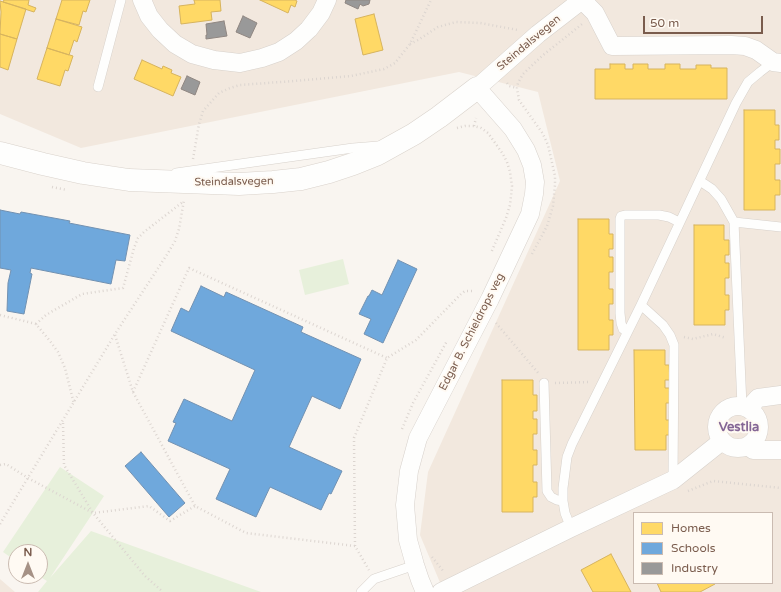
<!DOCTYPE html>
<style>
body{margin:0}
#map{position:relative;width:781px;height:592px;overflow:hidden;background:#f9f5f0;font-family:"Varela Round",sans-serif}
canvas{display:block}
.legend{position:absolute;left:633px;top:512px;width:140px;height:72px;box-sizing:border-box;background:#fffaf3;border:1px solid #cabbb1;margin:0;padding:5px 7px;list-style:none;font-size:12px;color:#7a5c4d}
.legend li{display:flex;align-items:center;gap:8px;height:20px}
.legend b{width:20px;border:1px solid #cabbb1}
.north{position:absolute;left:8px;top:544px;width:40px;height:40px;box-sizing:border-box;background:#fffaf3;border:1px solid #cabbb1;border-radius:50%;rotate:0deg;font-size:11px;font-weight:700;line-height:16px;text-align:center;color:#7a5c4d}
.north::after{content:'';display:block;margin:auto;width:14px;height:18px;background:#a69286;clip-path:polygon(50% 0,100% 100%,50% 72%,0 100%)}
.scale{position:absolute;left:643px;top:16px;width:120px;height:18px;box-sizing:border-box;border:2px solid #7a5c4d;border-top:0;padding-left:5px;font-size:12px;line-height:14px;white-space:nowrap;color:#7a5c4d;-webkit-text-stroke:3px #fffaf3;paint-order:stroke}
</style>
<div id="map">
<canvas width="781" height="592"></canvas>
<ul class="legend">
<li><b style="height:11px;background:#ffd966"></b>Homes</li>
<li><b style="height:11px;background:#6fa8dc"></b>Schools</li>
<li><b style="height:11px;background:#999"></b>Industry</li>
</ul>
<div class="north">N</div>
<div class="scale">50 m</div>
</div>
<script>
const g = document.querySelector('canvas').getContext('2d');
g.lineJoin = 'round';
function fill(path, color) { g.fillStyle = color; g.fill(path, 'evenodd'); }
const shape = rows => new Path2D(rows.map(r => 'M' + r).join(''));
function stroke(path, color, width, dash) { g.strokeStyle = color; g.lineWidth = width; g.lineCap = dash ? 'butt' : 'round'; g.setLineDash(dash || []); g.stroke(path); }
function label(font, color, halo, rows, align = 'center') {
  g.font = font + ' "Varela Round",sans-serif'; g.lineWidth = 4; g.setLineDash([]); g.textBaseline = 'middle'; g.strokeStyle = halo; g.fillStyle = color; for (const [text, x, y, turn = 0] of rows) {
    g.save(); g.translate(x, y); g.rotate((+turn || 0) * Math.PI / 180); g.textAlign = isNaN(turn) ? turn : align; if (halo) g.strokeText(text, 0, 0); g.fillText(text, 0, 0); g.restore();
  }
}
const residential = shape([
 [0,0,781,0,781,592,444,592,420,535,428,472,560,181,538,92,459,72,81,148,0,114],
 [634,513,772,513,772,583,634,583],
 [0,579,15,592,0,592]
]);
const green = shape([
 [343,259,349,284,305,295,299,270],
 [60,467,104,496,50,578,91,531,261,592,38,592,47,581,39,576,40,552,16,552,16,561,3,552]
]);
const homes = shape([
 [4,0,29,0,28,5,36,8,34,12,3,2,4,0],
 [62,0,90,0,86,12,83,11,79,25,56,19,62,0],
 [194,0,220,0,221,11,211,12,212,20,181,24,179,6,195,4,194,0],
 [260,0,295,0,297,1,295,7,291,5,288,13,260,0],
 [0,1,26,9,17,39,0,34,1,12,0,1],
 [374,14,383,50,363,55,355,19,374,14],
 [56,19,82,27,77,42,74,40,69,55,47,48,56,19],
 [0,34,17,39,8,70,0,67,0,34],
 [47,48,73,56,68,71,65,70,60,86,37,79,47,48],
 [142,60,162,69,163,66,172,70,171,73,181,77,173,96,134,79,142,60],
 [610,64,625,64,625,69,633,69,633,64,648,64,648,69,665,69,665,64,680,64,680,69,696,69,696,65,711,65,711,68,727,68,727,99,595,99,595,69,610,69,610,64],
 [744,110,775,110,775,125,779,125,779,140,775,140,775,149,780,149,780,164,775,164,775,180,780,180,780,195,775,195,775,210,744,210,744,110],
 [578,219,609,219,609,234,613,234,613,249,609,249,609,257,613,257,613,272,609,272,609,289,613,289,613,304,609,304,609,320,613,320,613,335,609,335,609,350,578,350,578,219],
 [694,225,724,225,724,240,729,240,729,255,725,255,725,263,729,263,729,278,725,278,725,295,729,295,729,310,725,310,725,325,694,325,694,225],
 [634,350,665,350,665,365,669,365,670,380,665,380,665,388,670,388,670,403,666,403,666,420,670,420,670,435,666,435,666,450,635,450,634,350],
 [502,380,533,380,533,395,537,395,537,411,533,411,533,419,537,419,537,434,533,434,533,450,537,450,537,465,533,465,533,482,537,482,537,497,533,497,533,512,502,512,502,380],
 [611,554,631,592,593,592,581,570,611,554],
 [657,583,715,583,715,584,700,592,661,592,657,583]
]);
const schools = shape([
 [0,210,20,214,21,212,70,221,69,223,130,235,125,261,116,260,111,284,31,268,30,273,32,274,24,314,7,311,8,283,11,270,0,268,0,210],
 [398,260,417,269,383,343,364,334,371,319,359,314,368,296,369,296,372,290,382,295,398,260],
 [201,286,224,297,226,292,303,327,301,332,361,359,340,409,312,396,289,447,342,471,331,494,329,493,321,510,270,487,256,517,216,499,230,469,168,441,176,423,173,422,184,399,232,421,255,370,171,331,181,308,189,312,201,286],
 [141,452,185,503,169,517,125,466,141,452]
]);
const industry = shape([
 [346,0,370,0,369,4,363,6,360,4,358,9,345,3,346,0],
 [243,16,257,23,250,38,236,32,243,16],
 [224,21,227,36,206,39,206,35,207,35,206,24,224,21],
 [187,76,200,82,195,95,181,89,187,76]
]);
const path = shape([
 [410,44,418,40,438,27,456,22,480,23,518,30],
 [507,83,509,86,517,88],
 [474,126,476,118],
 [457,128,465,126,474,126,481,128,488,133,503,154,507,162,510,172,512,186,511,196,510,205,506,218,491,253],
 [193,159,199,124,203,111,219,93,230,88,240,85,294,81,351,76,384,69,395,63,410,44,431,0],
 [52,187,67,190],
 [532,254,547,226,553,206,555,185,555,176,548,145,543,134,519,100,517,88,518,83,523,74,542,56,582,24],
 [0,315,36,324,50,341,58,352,65,368,74,404],
 [496,323,539,374],
 [36,324,46,315,82,294,123,288,134,248,138,238,144,232,184,201],
 [115,335,133,392,195,506,246,533,355,546,369,570],
 [684,337,693,339,713,334,726,338],
 [555,383,590,382],
 [133,392,189,268,387,358],
 [63,423,64,465,93,513,145,576,163,592],
 [402,429,413,403,447,341],
 [0,465,6,464,28,478,93,513,149,506,170,521,195,506],
 [688,491,713,481,781,488],
 [0,524,115,334,168,253,175,241,179,229,184,200],
 [355,546,354,438,387,358,416,340,461,294,465,291,474,291],
 [432,557,444,572]
]);
const lane = shape([
 [98,87,121,0],
 [176,173,353,148,378,146],
 [700,181,712,189,721,199,734,222],
 [641,305,663,325,670,335,674,345,673,480],
 [627,332,623,329,621,323,620,313,620,219,621,216,625,215,659,215,669,217,679,222],
 [544,383,547,491,551,497,557,500,563,501],
 [742,406,734,222,781,227],
 [571,528,565,513,563,501,563,488,567,457,572,444,641,305,736,103,748,82,760,72,773,62],
 [361,592,374,579,415,565]
]);
const street = shape([
 [142,0,149,16,160,30,175,44,192,54,214,60,240,63,262,58,279,52,296,41,309,29,321,13,327,0],
 [582,0,595,13,612,46,731,45,745,46,756,50,773,62,781,63],
 '717 427a21 21 0 1 1 42 0a21 21 0 1 1-42 0Z',
 [749,408,758,398,781,395],
 [749,446,753,450,781,450],
 [425,592,420,580,415,565,408,540,405,505,409,471,418,438,490,299,530,214,534,194,535,182,532,165,526,150,513,129,477,88,538,34,582,0],
 [441,592,571,528,673,480,722,441]
]);
const secondary = shape([
 [0,153,43,164,83,173,129,180,239,184,273,182,301,179,329,172,353,164,378,154,414,134,439,117,477,88]
]);
const streetNames = [
 ["Steindalsvegen",529,43,-40],
 ["Steindalsvegen",234,182,-1],
 ["Edgar B. Schieldrops veg",472,332,-63]
];
const quarterNames = [
 ["Vestlia",739,428]
];
fill(residential, '#f2e8de');
fill(green, '#e7f0db');
fill(homes, '#ffd966');
stroke(homes, '#d7b45e', 1);
fill(schools, '#6fa8dc');
stroke(schools, '#7291b1', 1);
fill(industry, '#999');
stroke(industry, '#908782', 1);
stroke(lane, '#d7d1cb', 10);
stroke(street, '#d7d1cb', 19);
stroke(secondary, '#d9d2cb', 23);
stroke(path, '#dcd5d0', 2.5, [1, 3]);
stroke(lane, '#fefefd', 9);
stroke(street, '#fefefd', 18);
stroke(secondary, '#fefefd', 22);
label('11px', '#7a5c4d', '#fffaf3', streetNames);
label('bold 13px', '#846695', '#fffaf3', quarterNames);
</script>
